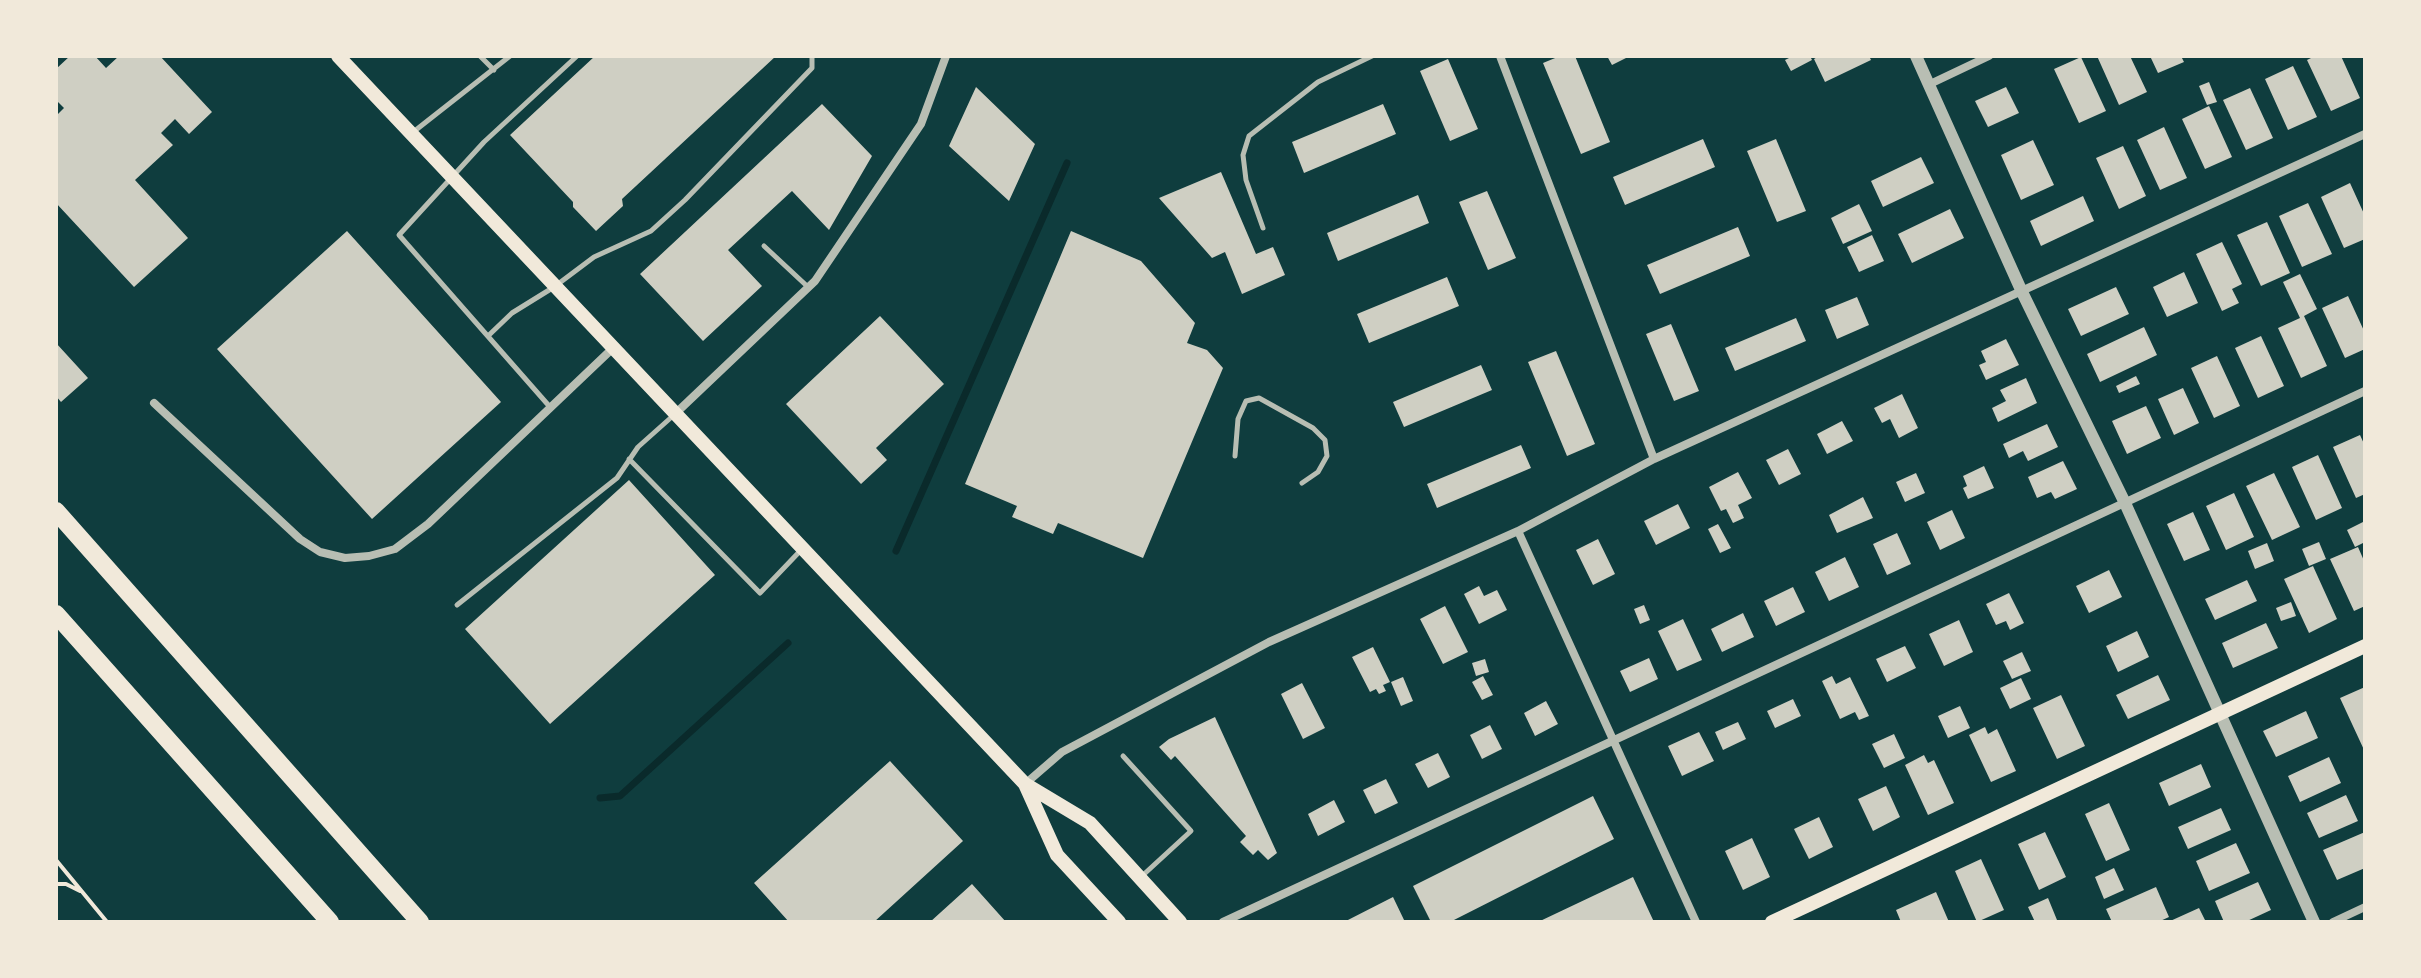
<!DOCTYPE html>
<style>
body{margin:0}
#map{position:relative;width:2421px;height:978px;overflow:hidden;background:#0f3d3e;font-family:"Archivo Narrow",sans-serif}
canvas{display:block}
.frame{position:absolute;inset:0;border:58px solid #f1e9da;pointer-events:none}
</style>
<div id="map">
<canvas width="2421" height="978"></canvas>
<div class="frame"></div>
</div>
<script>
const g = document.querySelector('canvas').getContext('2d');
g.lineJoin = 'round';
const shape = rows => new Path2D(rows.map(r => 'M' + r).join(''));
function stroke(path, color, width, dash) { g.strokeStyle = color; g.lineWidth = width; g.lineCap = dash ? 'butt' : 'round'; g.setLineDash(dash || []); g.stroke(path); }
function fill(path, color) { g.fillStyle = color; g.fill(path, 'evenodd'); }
const stream = shape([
 [896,551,1067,163],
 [600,798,620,796,788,643]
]);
const building = shape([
 [70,56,95,56,106,68,119,56,160,56,212,112,189,134,175,119,161,133,173,145,135,180,188,238,134,287,56,203,56,116,64,108,56,100,56,69],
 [595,56,776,56,622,199,623,206,596,231,573,207,573,202,510,135],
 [1560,56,1575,56,1610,142,1581,154,1543,63],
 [1607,56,1630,56,1612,65],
 [1793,56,1810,56,1812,60,1791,71,1785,60],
 [1819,56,1869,56,1871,60,1825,82,1814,59],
 [2097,56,2130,56,2147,92,2119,105],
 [2150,56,2181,56,2184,62,2158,73],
 [2315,56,2341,56,2360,98,2331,111,2307,60],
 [2081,57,2106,111,2079,123,2054,69],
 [1448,59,1478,129,1450,141,1420,71],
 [2293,66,2317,117,2288,130,2265,79],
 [2209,82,2217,102,2207,105,2199,86],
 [976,87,1035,144,1009,201,949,146],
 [2006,87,2019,113,1988,127,1975,101],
 [2250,88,2273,138,2246,150,2223,100],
 [822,104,872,156,829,230,792,191,728,250,762,286,703,341,640,274],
 [1383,104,1396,134,1304,173,1292,142],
 [2209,106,2232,157,2205,169,2182,119],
 [2164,127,2187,178,2160,190,2137,140],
 [1703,139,1715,167,1625,205,1613,177],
 [1776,139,1806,211,1777,222,1747,151],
 [2033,140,2054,185,2021,200,2001,155],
 [2123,146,2146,196,2119,209,2096,158],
 [1921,157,1934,183,1883,207,1871,181],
 [1221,172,1256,254,1273,247,1285,275,1242,294,1225,252,1212,258,1159,198],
 [2350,183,2365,216,2365,239,2344,248,2321,197],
 [1487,191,1516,258,1488,270,1459,202],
 [1418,195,1429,223,1338,261,1327,233],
 [2083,196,2094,221,2041,246,2030,221],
 [2308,203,2332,254,2302,267,2279,216],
 [1859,204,1872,231,1843,244,1831,218],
 [1950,209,1964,238,1912,263,1898,234],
 [2267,222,2290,273,2261,286,2237,235],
 [1738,227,1750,256,1660,294,1647,265],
 [347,231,501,402,372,519,217,349],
 [1071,231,1141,261,1195,323,1187,343,1207,350,1223,368,1143,558,1058,523,1053,534,1012,517,1017,506,965,484],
 [1872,235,1884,261,1859,272,1847,247],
 [2222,242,2242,284,2232,289,2239,303,2222,311,2196,254],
 [2184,272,2198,303,2167,317,2153,287],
 [2300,274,2317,309,2304,316,2327,366,2301,378,2278,328,2300,318,2283,282],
 [1447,277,1459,306,1369,343,1357,314],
 [2116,287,2129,314,2081,336,2068,309],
 [2348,296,2365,333,2365,349,2345,358,2322,308],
 [1857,297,1869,325,1837,339,1825,310],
 [880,316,944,384,876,448,887,460,861,484,786,404],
 [1796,318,1806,341,1735,371,1725,348],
 [1671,324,1699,391,1674,401,1646,334],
 [2144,327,2157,355,2100,382,2087,354],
 [2261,336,2284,386,2258,398,2235,348],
 [2006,339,2019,365,1986,380,1979,365,1986,362,1981,351],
 [56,343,88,378,61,402,56,396],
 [1556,351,1595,444,1567,456,1528,362],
 [2217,356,2240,406,2214,418,2191,368],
 [1481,365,1492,390,1404,427,1393,402],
 [2136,376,2140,384,2119,393,2116,386],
 [2026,378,2037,403,1998,422,1992,408,2006,401,2000,390],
 [2183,388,2199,423,2174,435,2158,399],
 [1902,394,1918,428,1899,438,1890,419,1882,423,1874,408],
 [2146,406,2161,438,2127,454,2112,421],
 [1842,421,1853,441,1827,454,1817,434],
 [2047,424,2058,447,2028,461,2023,451,2009,458,2003,444],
 [2360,435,2365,446,2365,494,2356,498,2333,447],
 [1521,445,1531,468,1437,508,1427,484],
 [1788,449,1801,474,1779,485,1766,460],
 [2318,455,2342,508,2316,520,2292,467],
 [2063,461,2077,489,2055,499,2051,492,2037,498,2028,477],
 [1984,466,1994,488,1968,499,1963,488,1967,486,1963,476],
 [1738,472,1752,498,1738,505,1744,518,1733,523,1726,509,1721,511,1709,487],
 [1916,473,1925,493,1905,502,1896,482],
 [2274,473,2300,527,2272,540,2246,486],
 [629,480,715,575,550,724,465,629],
 [2234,493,2254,537,2226,550,2206,506],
 [1863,497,1873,518,1837,533,1829,515],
 [1678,504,1690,528,1656,545,1644,521],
 [1952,510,1965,538,1940,550,1927,522],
 [2193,512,2210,550,2184,561,2167,524],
 [2363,522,2365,542,2355,547,2347,530],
 [1718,524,1731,548,1720,553,1708,529],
 [1897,533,1911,564,1887,575,1873,544],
 [1598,539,1615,574,1593,585,1576,550],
 [2319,542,2326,559,2309,566,2302,549],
 [2267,543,2274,561,2255,569,2248,551],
 [2358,547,2365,563,2365,606,2354,611,2330,559],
 [1845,557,1859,587,1829,601,1815,572],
 [2313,566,2337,619,2309,633,2284,579],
 [2109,570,2122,597,2089,613,2076,586],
 [2247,580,2257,601,2215,620,2205,599],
 [1479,586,1484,596,1497,590,1507,610,1479,624,1464,594],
 [1793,587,1805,612,1776,626,1764,601],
 [2009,593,2024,623,2010,630,2006,621,1996,625,1986,604],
 [2291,602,2296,616,2281,621,2276,608],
 [1644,605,1650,620,1640,624,1634,609],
 [1445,606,1468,652,1443,664,1420,619],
 [1743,613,1754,637,1722,652,1711,629],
 [1683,619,1702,660,1677,671,1658,631],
 [1959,620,1973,652,1944,666,1929,634],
 [2266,623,2278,648,2233,668,2222,643],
 [2137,631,2149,657,2118,672,2106,646],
 [1905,646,1916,668,1887,682,1876,659],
 [1373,647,1390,682,1383,685,1386,691,1379,694,1376,689,1370,692,1352,657],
 [2022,652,2031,671,2012,679,2003,661],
 [1649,658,1658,679,1630,692,1620,671],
 [1485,659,1489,672,1476,676,1472,663],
 [2158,675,2170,700,2128,719,2116,695],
 [1483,676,1493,695,1482,700,1472,682],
 [1832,676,1836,684,1850,677,1869,716,1859,720,1855,712,1840,719,1822,681],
 [1403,677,1413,701,1401,706,1391,682],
 [2021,678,2031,699,2010,709,2000,688],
 [1302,683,1325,728,1303,739,1281,694],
 [2365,687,2365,752,2340,698],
 [2061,695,2085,746,2057,759,2033,708],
 [1793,699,1801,716,1775,728,1767,711],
 [1546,701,1558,724,1535,736,1524,713],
 [1960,706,1970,728,1948,738,1938,716],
 [2306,711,2318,738,2276,757,2263,731],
 [1215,717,1277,853,1268,860,1258,850,1253,855,1240,842,1246,836,1175,756,1171,760,1159,747,1169,739],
 [1738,722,1746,739,1723,750,1715,732],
 [1490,725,1502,749,1482,759,1470,735],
 [1985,727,1988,734,1997,729,2016,771,1991,782,1969,735],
 [1699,732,1714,761,1682,776,1668,746],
 [1894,734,1905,758,1884,768,1872,744],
 [1438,753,1450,777,1428,788,1415,764],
 [1924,755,1928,763,1934,760,1954,803,1928,815,1905,765],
 [2329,757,2341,783,2300,802,2288,776],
 [890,761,963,841,874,922,789,922,754,883],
 [2201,764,2211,787,2169,806,2159,783],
 [1386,779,1398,803,1375,814,1363,790],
 [1886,786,1900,817,1873,831,1858,799],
 [2346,795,2358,821,2319,838,2307,813],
 [1593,796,1614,839,1450,922,1431,922,1413,886],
 [1334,800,1345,822,1318,836,1308,814],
 [2109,803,2130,850,2106,861,2085,814],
 [2221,808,2231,830,2188,849,2178,827],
 [1819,817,1833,847,1809,859,1794,829],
 [2045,832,2066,877,2039,890,2018,844],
 [2365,832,2365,868,2337,880,2323,850],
 [1752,838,1770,877,1743,890,1725,851],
 [2236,843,2250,873,2209,891,2196,861],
 [1981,859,2004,910,1977,922,1955,871],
 [2114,868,2124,890,2104,899,2095,877],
 [1633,877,1654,922,1538,922],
 [2258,882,2271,910,2245,922,2224,922,2215,901],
 [972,884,1006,922,930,922],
 [2156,887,2169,917,2158,922,2112,922,2106,909],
 [1936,892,1949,922,1901,922,1896,910],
 [1393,897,1405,922,1344,922],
 [2048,898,2057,920,2035,922,2028,907],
 [2199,908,2206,922,2168,922]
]);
const path = shape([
 [56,860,107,922],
 [56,884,66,884,80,891]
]);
const service = shape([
 [480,56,494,70],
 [412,133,510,56],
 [1263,228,1246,180,1243,155,1249,136,1318,82,1372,56],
 [764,246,808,287],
 [488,336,512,313,554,287,594,257,651,231,685,200,812,68,812,56],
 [550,407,399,235,484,142,577,56],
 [1235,456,1238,419,1246,401,1259,398,1313,428,1325,440,1327,456,1318,472,1302,483],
 [629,459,760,593,802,549],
 [457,605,617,478,638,447,675,414],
 [1123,756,1191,831,1142,876]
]);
const minor = shape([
 [1500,56,1654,459],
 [1930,84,1989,56],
 [154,403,300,539,320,552,345,558,369,556,395,549,428,524,612,349],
 [676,413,815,281,921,124,946,56],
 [1518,531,1696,922],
 [1025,784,1062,752,1269,642,1518,531,1654,459,2365,134],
 [1223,922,2365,391],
 [2333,922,2365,907]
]);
const tertiary = shape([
 [1916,56,2022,292,2125,503,2314,922]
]);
const secondary = shape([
 [338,56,1025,784,1090,823,1180,922],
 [1025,784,1057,855,1119,922],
 [1772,922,2365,646]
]);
const motorway = shape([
 [56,511,420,922],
 [56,614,330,922]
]);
stroke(stream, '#0a2a2b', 7);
fill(building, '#cfcfc3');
stroke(path, '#f1e9da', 4);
stroke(service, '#b8beb3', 5);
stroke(minor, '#b8beb3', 8);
stroke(tertiary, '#b8beb3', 12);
stroke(secondary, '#f1e9da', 14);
stroke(motorway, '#f1e9da', 18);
</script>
